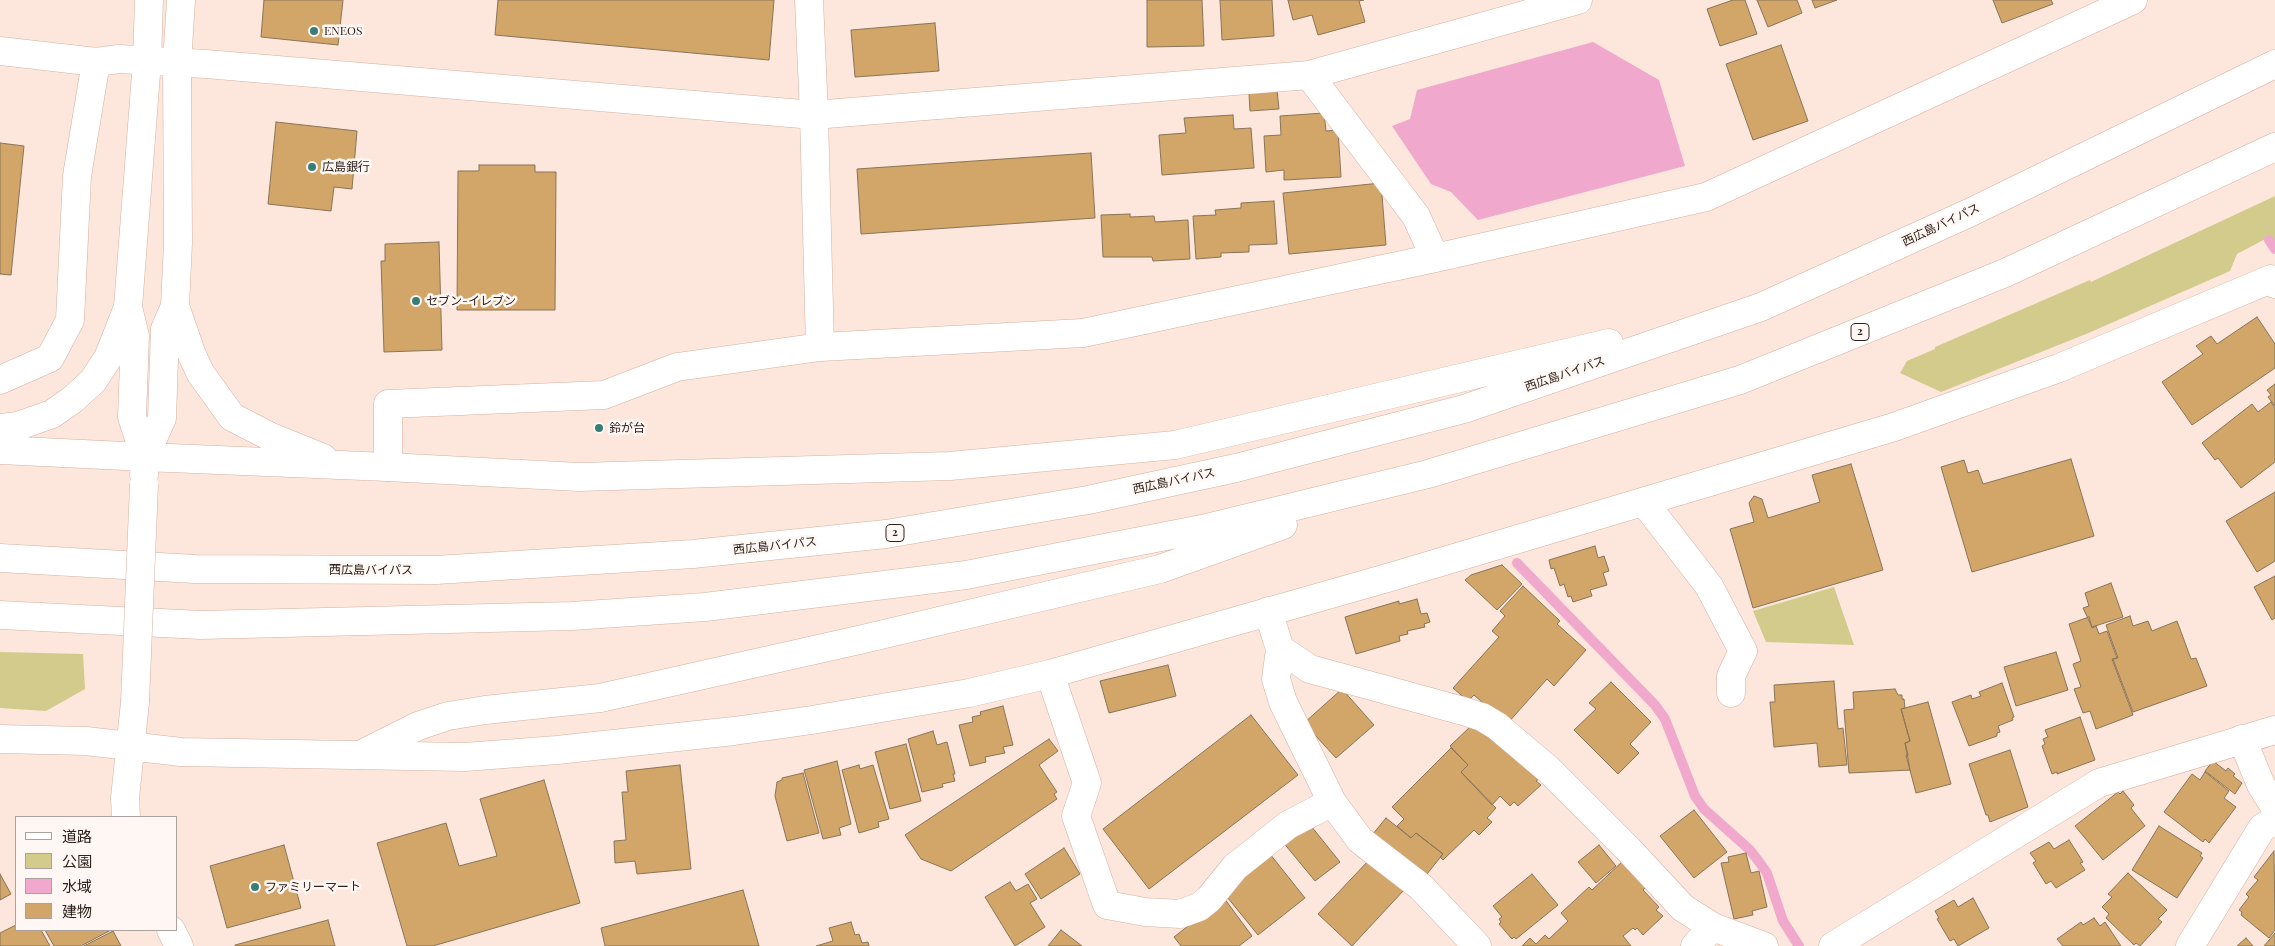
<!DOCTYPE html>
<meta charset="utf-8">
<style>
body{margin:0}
#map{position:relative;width:2275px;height:946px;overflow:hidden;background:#fde6dc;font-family:"Playfair Display","Noto Sans JP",serif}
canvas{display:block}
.legend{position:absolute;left:15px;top:816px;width:162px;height:115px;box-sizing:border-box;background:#fff7f4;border:1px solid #aca19d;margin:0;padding:6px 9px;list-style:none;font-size:15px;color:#2f211b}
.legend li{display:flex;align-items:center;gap:10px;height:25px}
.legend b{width:25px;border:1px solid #aca19d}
</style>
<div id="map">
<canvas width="2275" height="946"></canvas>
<ul class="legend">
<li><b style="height:6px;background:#fff"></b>道路</li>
<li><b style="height:14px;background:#d3cb8b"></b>公園</li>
<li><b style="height:14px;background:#f0a9cc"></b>水域</li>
<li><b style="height:14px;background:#d2a568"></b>建物</li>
</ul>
</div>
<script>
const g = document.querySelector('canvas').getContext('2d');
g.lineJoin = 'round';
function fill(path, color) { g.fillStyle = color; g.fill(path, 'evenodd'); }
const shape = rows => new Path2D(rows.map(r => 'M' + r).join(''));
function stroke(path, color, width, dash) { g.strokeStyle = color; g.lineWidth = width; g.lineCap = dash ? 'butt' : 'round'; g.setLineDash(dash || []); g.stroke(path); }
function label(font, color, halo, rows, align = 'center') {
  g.font = font + ' "Playfair Display","Noto Sans JP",serif'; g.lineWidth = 5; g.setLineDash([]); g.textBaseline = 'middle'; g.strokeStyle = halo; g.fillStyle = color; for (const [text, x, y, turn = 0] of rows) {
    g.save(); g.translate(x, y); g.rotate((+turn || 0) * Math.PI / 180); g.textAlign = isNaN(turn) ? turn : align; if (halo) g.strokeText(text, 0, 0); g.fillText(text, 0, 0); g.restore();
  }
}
const green = shape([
 [2275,196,2275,241,2271,236,2237,254,2230,271,2086,334,1941,392,1900,373,1907,361,1935,349,1935,347,2090,280,2091,282],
 [1834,587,1854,645,1766,642,1753,611],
 [0,652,83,654,85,689,46,711,0,708]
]);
const water = shape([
 [1593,42,1659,80,1685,166,1478,220,1451,192,1431,184,1392,126,1410,119,1417,90]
]);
const stream = shape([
 [2269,240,2275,249],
 [1517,563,1655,705,1665,719,1695,796,1704,809,1750,850,1760,863,1767,873,1783,921,1799,946]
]);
const building = shape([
 [264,0,343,0,338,45,261,37,264,0],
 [498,0,774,0,769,60,495,35,498,0],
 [1147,0,1202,0,1204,46,1147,47,1147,0],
 [1220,0,1272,0,1274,36,1222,40,1220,0],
 [1288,0,1364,0,1359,1,1365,22,1318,35,1312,15,1293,20,1288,0],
 [1733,0,1745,0,1757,34,1720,46,1707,9,1733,0],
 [1757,0,1797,0,1802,13,1768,27,1757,0],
 [1812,0,1837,0,1815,8,1812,0],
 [1993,0,2051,0,2053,4,2002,23,1993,0],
 [935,23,939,71,855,77,851,30,935,23],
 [1781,45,1808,121,1753,140,1726,64,1781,45],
 [1277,90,1279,109,1250,111,1249,93,1277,90],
 [1324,113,1326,131,1338,130,1341,177,1284,180,1284,170,1266,172,1264,136,1281,135,1280,116,1324,113],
 [1233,115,1234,129,1251,128,1254,168,1162,175,1159,135,1186,133,1184,118,1233,115],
 [276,122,357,131,352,189,334,187,331,211,268,204,276,122],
 [0,143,24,146,11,275,0,274,0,143],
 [1091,153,1095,218,861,234,857,169,1091,153],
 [479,165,535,165,535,172,556,172,555,310,457,310,458,171,479,171,479,165],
 [1381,183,1386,245,1289,254,1283,193,1381,183],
 [1274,201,1277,244,1249,245,1249,252,1221,253,1221,257,1196,259,1193,216,1216,215,1215,210,1241,208,1241,203,1274,201],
 [1130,214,1130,217,1154,216,1155,222,1188,220,1190,259,1153,261,1152,257,1103,257,1101,215,1130,214],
 [439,242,442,350,384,352,381,261,385,261,385,244,439,242],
 [2257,317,2275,344,2275,368,2192,425,2162,382,2203,354,2196,346,2211,336,2217,344,2257,317],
 [2275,384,2275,406,2268,397,2271,395,2267,390,2275,384],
 [2271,402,2275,408,2275,462,2241,488,2218,458,2215,460,2202,443,2252,404,2258,412,2271,402],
 [2071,459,2094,536,1972,572,1941,467,1964,460,1968,473,1978,470,1983,484,2071,459],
 [1851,464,1883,570,1753,608,1730,529,1754,522,1749,503,1754,496,1762,499,1768,518,1820,502,1812,475,1851,464],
 [2275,492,2275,561,2257,572,2226,521,2275,492],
 [1595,546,1598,558,1604,556,1609,571,1603,573,1607,585,1590,590,1592,596,1573,602,1571,596,1568,597,1564,584,1560,586,1554,568,1551,569,1549,560,1595,546],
 [1502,565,1522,584,1497,610,1465,580,1471,575,1502,565],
 [2275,576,2275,618,2272,620,2254,587,2275,576],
 [2111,583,2123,617,2092,627,2083,608,2089,606,2085,593,2111,583],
 [1523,586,1560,621,1557,624,1586,650,1554,686,1547,679,1507,724,1474,695,1468,701,1453,688,1499,637,1492,631,1505,616,1500,611,1523,586],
 [1417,599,1421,614,1427,613,1430,622,1424,624,1425,627,1407,631,1408,634,1399,636,1400,641,1356,654,1345,617,1399,601,1399,604,1417,599],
 [2130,616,2133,626,2148,621,2152,631,2177,621,2191,659,2196,658,2207,686,2133,712,2113,659,2118,658,2106,625,2130,616],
 [2089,617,2092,628,2096,626,2099,634,2107,631,2117,658,2112,659,2133,715,2096,729,2090,711,2083,713,2074,689,2081,687,2073,664,2081,661,2069,624,2089,617],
 [2056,652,2068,690,2016,706,2004,667,2056,652],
 [1168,665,1176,696,1109,713,1100,681,1168,665],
 [1834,681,1838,729,1843,728,1847,765,1819,767,1817,743,1774,747,1770,702,1775,702,1774,685,1834,681],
 [1611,682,1651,722,1630,744,1639,753,1618,774,1574,730,1596,709,1589,703,1611,682],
 [2002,683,2014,717,2012,718,2013,720,1998,726,2000,732,1997,733,1997,736,1969,746,1952,702,1971,695,1972,699,1981,696,1979,692,2002,683],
 [1342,689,1374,725,1336,758,1304,723,1342,689],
 [1895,689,1898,695,1902,695,1902,699,1904,699,1905,708,1901,709,1910,741,1905,743,1910,770,1849,773,1844,710,1854,709,1853,692,1895,689],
 [1928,702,1951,784,1916,793,1906,755,1908,755,1905,743,1910,741,1901,709,1928,702],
 [1003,706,1013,745,1003,747,1005,753,985,757,986,762,970,766,959,725,973,722,972,717,981,715,980,712,1003,706],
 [1251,715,1298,775,1149,889,1103,829,1251,715],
 [2080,717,2095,760,2057,774,2057,772,2052,774,2042,746,2045,744,2043,739,2048,737,2045,730,2080,717],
 [1472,725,1478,726,1495,743,1500,739,1539,779,1536,781,1541,785,1518,806,1514,802,1510,806,1500,796,1492,805,1461,772,1468,765,1450,746,1472,725],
 [933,731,937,745,947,742,955,774,953,774,955,781,942,784,943,787,922,792,908,739,933,731],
 [1049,739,1058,751,1039,765,1057,792,1054,794,1057,799,951,871,921,859,905,835,1049,739],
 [906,744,921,801,890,809,875,752,906,744],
 [1451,748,1468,765,1461,772,1496,808,1487,818,1492,822,1479,835,1474,830,1443,860,1440,857,1443,854,1416,833,1411,838,1397,826,1404,819,1392,807,1451,748],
 [2010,750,2028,807,1990,822,1988,815,1986,815,1969,764,2010,750],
 [837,761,851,824,839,828,841,835,823,839,804,770,837,761],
 [2213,761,2226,771,2228,768,2235,774,2233,776,2242,783,2235,794,2205,771,2213,761],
 [680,765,691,869,637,874,635,861,615,863,614,841,626,840,622,792,628,792,626,771,680,765],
 [859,765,860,769,873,765,889,819,878,822,879,827,859,833,842,770,859,765],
 [2205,772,2229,791,2224,798,2236,807,2209,843,2205,839,2203,842,2164,812,2192,774,2200,780,2205,772],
 [803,773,819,833,787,841,775,796,777,782,782,780,782,778,803,773],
 [544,780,580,903,433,946,407,946,377,843,446,823,459,866,497,856,480,799,544,780],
 [2123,791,2134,805,2131,808,2145,826,2103,860,2075,826,2118,792,2120,794,2123,791],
 [1694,810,1727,852,1694,878,1660,836,1694,810],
 [1386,818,1411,838,1416,833,1443,854,1419,884,1368,840,1386,818],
 [1307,821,1340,862,1315,881,1282,841,1307,821],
 [2159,826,2202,853,2200,856,2203,858,2177,898,2132,870,2159,826],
 [2069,840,2083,862,2080,863,2085,870,2056,888,2051,881,2046,884,2033,863,2036,861,2030,853,2049,842,2054,849,2069,840],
 [284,845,301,908,227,928,210,866,284,845],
 [1599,845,1616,866,1596,883,1578,862,1599,845],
 [1064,848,1080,874,1041,899,1025,874,1064,848],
 [2274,851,2275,930,2269,938,2241,915,2242,912,2239,910,2249,897,2246,894,2258,880,2254,877,2274,851],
 [1746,853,1751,873,1759,871,1767,907,1752,911,1753,915,1734,919,1721,863,1729,862,1728,857,1746,853],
 [1270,854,1305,898,1258,935,1223,892,1270,854],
 [1370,859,1404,890,1352,946,1318,914,1370,859],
 [1623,861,1647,886,1643,890,1659,907,1656,910,1663,916,1643,935,1637,928,1635,930,1633,928,1623,936,1631,946,1522,946,1530,938,1536,944,1545,935,1549,939,1568,921,1561,913,1589,887,1592,890,1623,861],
 [2128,873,2167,910,2158,919,2162,922,2140,946,2136,943,2134,945,2106,918,2109,914,2102,907,2112,897,2108,894,2128,873],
 [0,874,11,894,0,900,0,874],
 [1532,874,1558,905,1516,939,1514,937,1512,939,1499,924,1501,922,1499,919,1502,917,1493,906,1532,874],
 [1010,882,1016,891,1028,884,1037,899,1030,903,1045,927,1015,946,985,897,1010,882],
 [743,890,759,946,605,946,601,928,743,890],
 [1224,898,1252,936,1239,946,1181,946,1174,937,1224,898],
 [1973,898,1989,928,1958,946,1954,939,1950,941,1937,919,1939,918,1935,911,1954,900,1958,907,1973,898],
 [2094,918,2100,926,2105,922,2121,946,2063,946,2057,939,2081,922,2083,925,2094,918],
 [328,920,335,946,235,946,235,945,328,920],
 [851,922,855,935,859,934,862,943,868,942,869,946,816,946,833,941,829,928,851,922],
 [16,925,16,930,41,930,50,946,0,946,0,933,16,925],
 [45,930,111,930,81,946,54,946,45,930],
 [1061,930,1082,946,1048,946,1061,930],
 [113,931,121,946,84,946,113,931],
 [2275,933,2275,946,2264,946,2275,933],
 [2246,938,2253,946,2237,946,2246,938]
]);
const minor = shape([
 [809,0,814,115,820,347],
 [0,51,96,62],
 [1309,75,1416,216,1435,258],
 [175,306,192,355,201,374,232,417,271,437,323,458],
 [0,380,50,358,70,320,77,176,96,62,119,59,206,64,814,115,1309,75,1578,0],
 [145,457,388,467,388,404,604,395,677,367,820,347,1083,333,1435,258,1706,197,2133,0],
 [145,457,132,417,135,336,128,307,147,61,149,0],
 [144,475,145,457,162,418,165,329,175,306,178,243,177,63,181,0],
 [1644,502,1709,586,1743,651,1731,676,1731,693],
 [1268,611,1280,649,1310,669,1463,711,1482,717,1497,726,1549,770,1628,849,1683,908,1713,927,1764,946],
 [1280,649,1276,679,1283,702,1332,802,1360,840,1421,887,1477,946],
 [1050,674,1087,783,1076,816,1107,905,1145,912,1180,914,1199,907,1209,899,1235,867,1288,825,1332,802],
 [0,739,86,741,181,752,465,757,557,750,734,731,812,720,969,693,1050,674,1394,576,1894,427,2059,368,2271,279,2275,284],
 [2242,739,2261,785,2275,807],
 [126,817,125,798,135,702],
 [171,930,179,946],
 [1695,946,1713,927],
 [1833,946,2099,783,2275,730],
 [2190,946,2262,828,2275,820]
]);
const highway = shape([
 [0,428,18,426,52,414,72,400,93,381,108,358,128,307],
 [0,450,145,457],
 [388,467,579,477,950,466,1175,445,1609,343],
 [0,558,195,569,436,570,693,554,886,534,1088,500,1236,468,1464,409,1761,307,1969,213,2275,64],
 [0,615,201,625,572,616,705,607,966,575,1202,529,1428,474,1740,380,2005,273,2275,147],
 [360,755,418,726,448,716,485,710,600,698,859,640,1160,569,1283,525]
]);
const minorBridge = shape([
 [135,702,144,484]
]);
const markers = [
 [314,31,5,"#377e78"],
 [312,167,5,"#377e78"],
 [416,301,5,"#377e78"],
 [599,428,5,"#377e78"],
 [255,887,5,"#377e78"]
];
const shields = [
 [1860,332,18],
 [895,533,18]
];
const shieldNames = [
 ["2",1860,332],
 ["2",895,533]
];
const poiNames = [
 ["ENEOS",324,31],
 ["広島銀行",322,167],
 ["セブン-イレブン",426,301],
 ["鈴が台",609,428],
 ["ファミリーマート",265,887]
];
const streetNames = [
 ["西広島バイパス",1941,225,-25],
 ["西広島バイパス",1565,374,-19],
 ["西広島バイパス",1174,481,-12],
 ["西広島バイパス",775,546,-6],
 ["西広島バイパス",371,570]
];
fill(green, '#d3cb8b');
fill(water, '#f0a9cc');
stroke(stream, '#f0a9cc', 10);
fill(building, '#d2a568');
stroke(building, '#897458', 1);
stroke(minor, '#d5b0a0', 29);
stroke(highway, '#d5b0a0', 29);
stroke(minor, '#fff', 28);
stroke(highway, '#fff', 28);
stroke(minorBridge, '#d5b0a0', 29, []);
stroke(minorBridge, '#fff', 28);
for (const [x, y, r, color] of markers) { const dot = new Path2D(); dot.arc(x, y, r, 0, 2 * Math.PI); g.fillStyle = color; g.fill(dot); stroke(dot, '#fff7f4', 2); }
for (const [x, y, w] of shields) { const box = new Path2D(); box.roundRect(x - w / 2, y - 8.5, w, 17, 4); g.fillStyle = '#fff7f4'; g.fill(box); stroke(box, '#2f211b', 1); }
label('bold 11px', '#2f211b', null, shieldNames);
label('12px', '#2f211b', '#fff7f4', poiNames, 'left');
label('12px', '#2f211b', '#fff7f4', streetNames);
</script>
